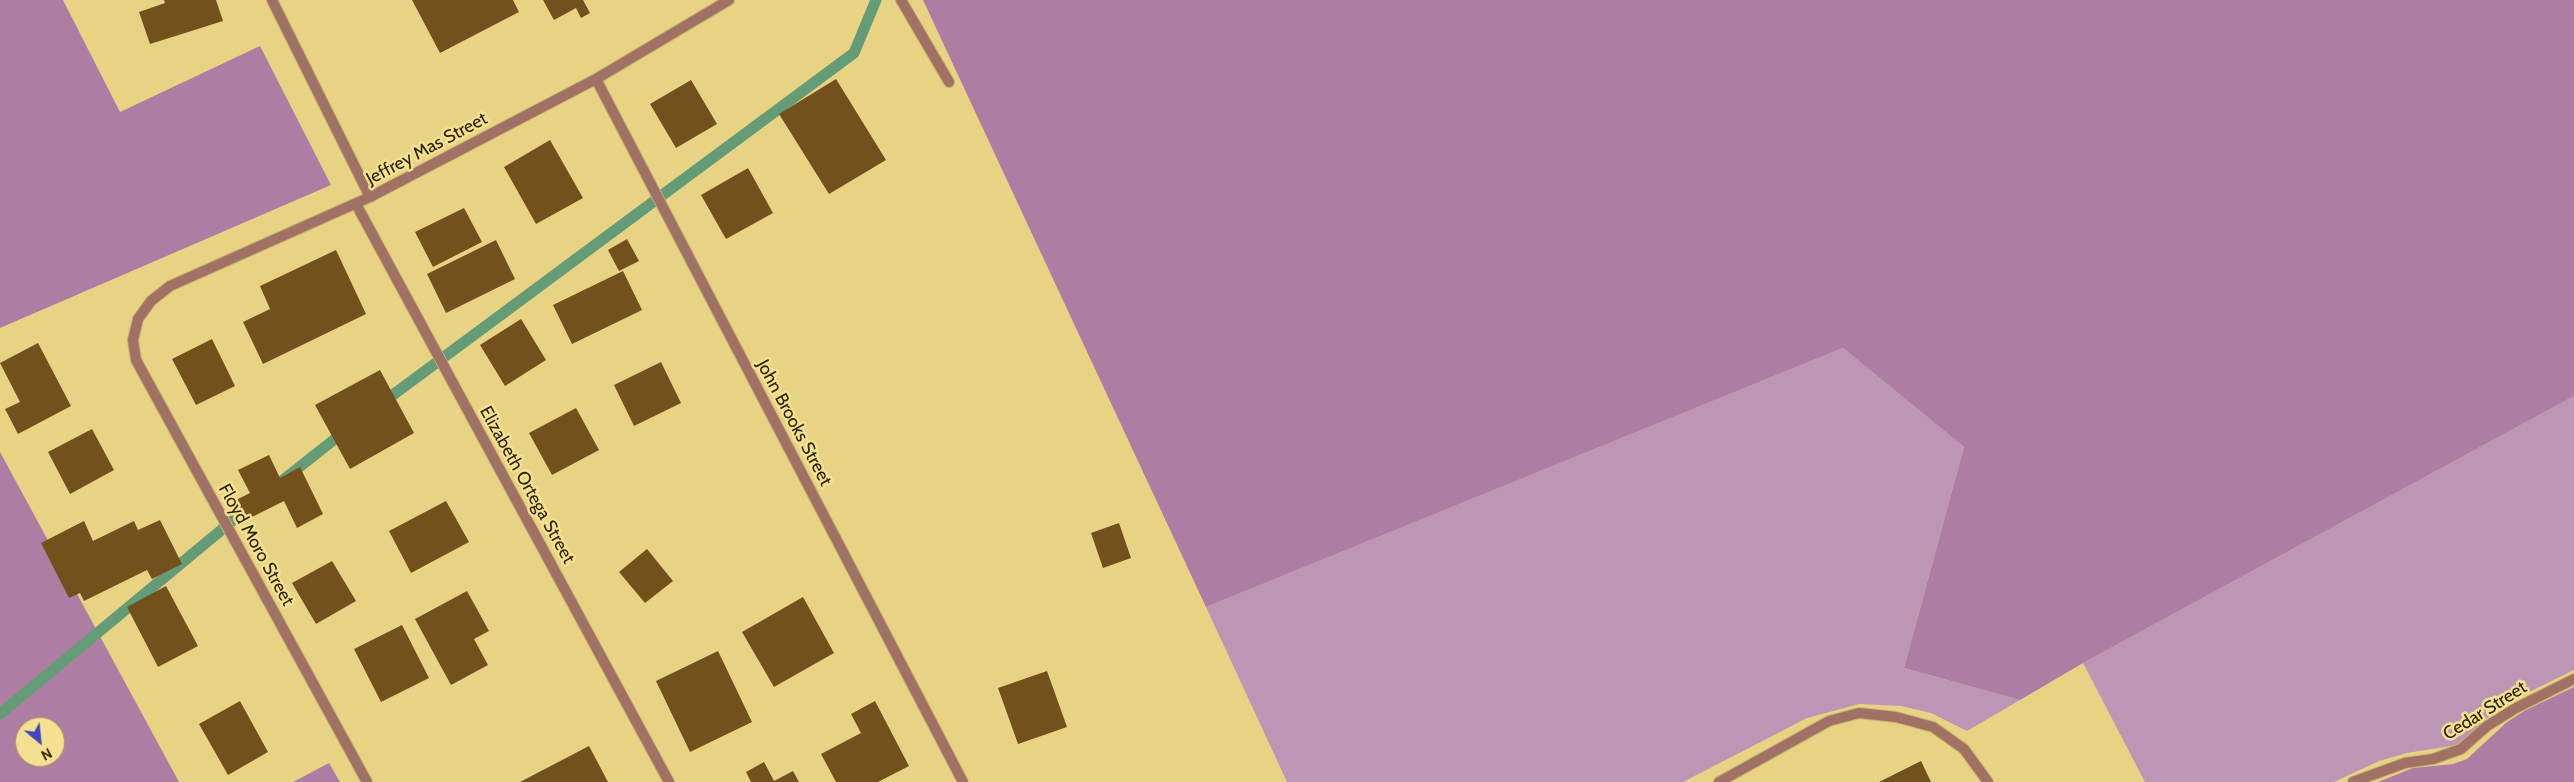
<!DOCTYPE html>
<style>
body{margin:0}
#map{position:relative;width:2574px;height:782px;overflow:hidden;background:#e8d284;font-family:Cabin,sans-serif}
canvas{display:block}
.north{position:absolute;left:15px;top:717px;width:50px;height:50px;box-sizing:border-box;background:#f5e091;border:1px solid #a49458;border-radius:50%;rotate:152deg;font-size:14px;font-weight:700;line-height:20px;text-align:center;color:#2b2302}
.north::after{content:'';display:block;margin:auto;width:18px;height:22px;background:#4147bc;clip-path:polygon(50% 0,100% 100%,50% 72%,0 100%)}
</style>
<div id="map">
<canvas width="2574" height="782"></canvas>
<div class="north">N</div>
</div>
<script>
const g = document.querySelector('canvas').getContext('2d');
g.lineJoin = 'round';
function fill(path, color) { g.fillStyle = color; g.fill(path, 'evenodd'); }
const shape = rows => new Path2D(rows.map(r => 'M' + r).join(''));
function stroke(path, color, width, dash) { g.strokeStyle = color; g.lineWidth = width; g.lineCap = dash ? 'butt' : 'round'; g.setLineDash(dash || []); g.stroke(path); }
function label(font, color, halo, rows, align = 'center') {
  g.font = font + ' Cabin,sans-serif'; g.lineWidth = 5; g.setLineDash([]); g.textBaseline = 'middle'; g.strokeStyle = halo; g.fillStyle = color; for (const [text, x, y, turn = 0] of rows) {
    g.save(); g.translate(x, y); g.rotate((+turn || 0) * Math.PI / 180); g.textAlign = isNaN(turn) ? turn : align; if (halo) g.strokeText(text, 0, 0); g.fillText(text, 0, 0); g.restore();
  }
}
const green = shape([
 [1843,348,1964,447,1904,668,2020,700,1967,731,1931,713,1901,706,1859,704,1807,718,1683,782,1287,782,1206,607],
 [2574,396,2574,670,2517,698,2487,718,2457,745,2407,753,2379,761,2334,782,2145,782,2083,663]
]);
const forest = shape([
 [0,0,63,0,120,112,260,46,331,185,0,328],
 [923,0,2574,0,2574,396,2083,663,2020,700,1904,668,1964,447,1843,348,1206,607],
 [0,452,179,782,0,782],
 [25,727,55,727,55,757,25,757],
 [2574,687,2574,782,2378,782,2413,768,2453,764,2467,759,2507,722,2526,710],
 [329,763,340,782,293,782]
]);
const stream = shape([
 [382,403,854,53,876,0],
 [283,480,345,431],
 [0,714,249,507]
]);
const building = shape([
 [164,0,216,0,223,21,150,44,139,12,165,3],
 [412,0,513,0,519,12,440,53],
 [543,0,583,0,590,13,581,18,576,8,554,20],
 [836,79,886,160,829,194,779,114],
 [691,80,717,124,676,148,650,104],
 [550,140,583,198,536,224,504,167],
 [748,168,773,213,726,239,701,195],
 [464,208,482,242,433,267,415,232],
 [627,239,639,261,619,271,608,250],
 [496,240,515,279,446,313,427,274],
 [336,250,366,314,263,364,243,322,270,309,260,286],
 [623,271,642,310,572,344,553,305],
 [521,319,546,360,505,386,480,345],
 [212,339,235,386,196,405,172,359],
 [38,343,71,406,18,434,5,409,20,402,0,363],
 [661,362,681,403,634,426,614,385],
 [380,370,414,433,350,469,315,405],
 [576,408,599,450,552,475,529,433],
 [92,429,114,470,70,494,48,452],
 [269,455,280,478,300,467,323,514,297,528,284,501,242,522,232,502,250,493,238,470],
 [446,501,469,542,411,573,389,531],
 [160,520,182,564,152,579,147,570,84,601,80,593,69,598,41,543,84,521,93,541,134,521,138,530],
 [1119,523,1131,558,1103,568,1091,533],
 [647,549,673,581,645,603,619,572],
 [332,561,356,601,316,624,292,583],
 [166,586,198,646,158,667,127,607],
 [467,591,489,631,474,639,488,665,451,685,415,619],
 [803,597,834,653,774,687,742,632],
 [402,625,429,678,381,702,354,649],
 [718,651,752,722,690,752,656,681],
 [1047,671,1067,727,1018,744,998,688],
 [240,701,268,752,228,775,199,724],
 [875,701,909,766,878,782,836,782,821,754,861,733,851,714],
 [589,746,608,782,520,782],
 [1921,761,1931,782,1879,782],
 [764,762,774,781,793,771,799,782,751,782,746,772]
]);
const minor = shape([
 [272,0,370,197],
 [901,0,949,82],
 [596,79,963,782],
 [356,204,669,782],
 [367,782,136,360,133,340,138,319,151,301,170,286,370,197,596,79,729,0],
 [1719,782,1829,721,1859,713,1896,717,1933,727,1964,749,1988,782],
 [2353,782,2405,763,2433,759,2461,749,2487,726,2516,708,2574,679]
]);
const streetNames = [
 ["Jeffrey Mas Street",427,149,-28],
 ["John Brooks Street",794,423,62],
 ["Elizabeth Ortega Street",527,485,61],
 ["Floyd Moro Street",256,545,61],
 ["Cedar Street",2485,711,-32]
];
fill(green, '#be96b5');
fill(forest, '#ae7da4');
stroke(stream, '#649c77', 11);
fill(building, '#73511d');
stroke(minor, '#c6b26d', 12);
stroke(minor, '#a17165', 10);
label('18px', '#2b2302', '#f5e091', streetNames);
</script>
